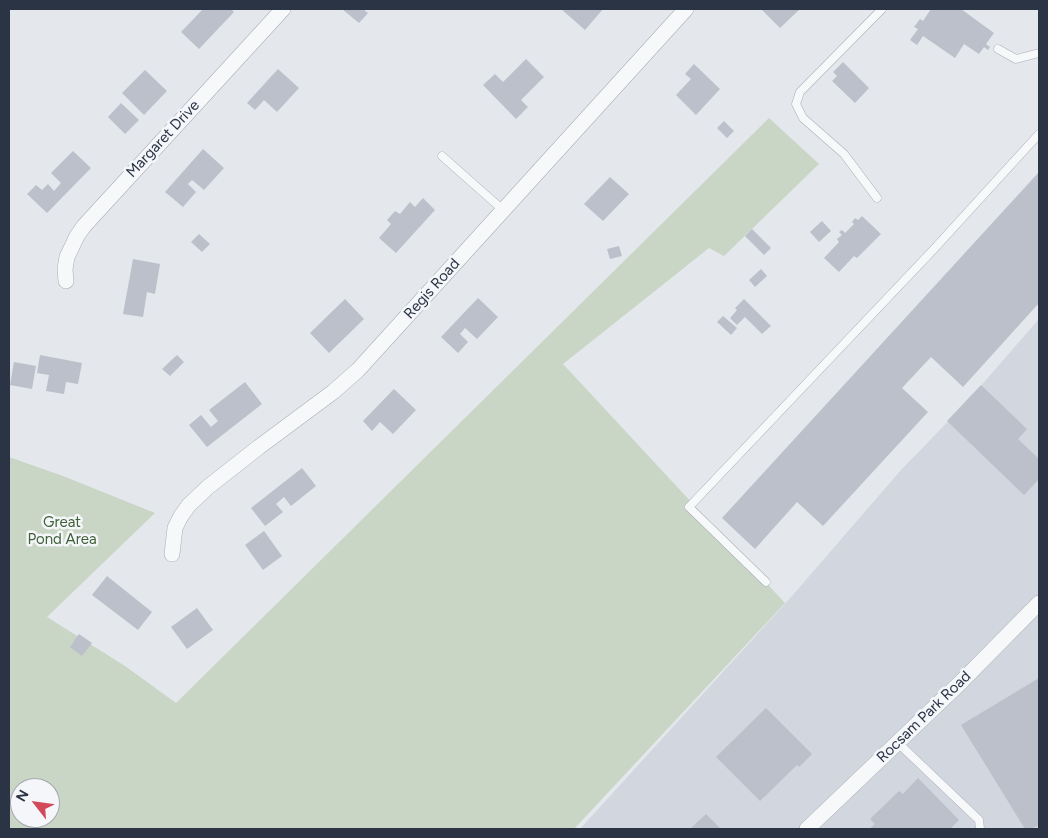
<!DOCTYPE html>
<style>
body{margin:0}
#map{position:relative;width:1048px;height:838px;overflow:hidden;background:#e4e7ec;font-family:Figtree,sans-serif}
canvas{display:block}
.frame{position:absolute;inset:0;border:10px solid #2b3445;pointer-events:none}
.north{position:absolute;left:10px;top:778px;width:50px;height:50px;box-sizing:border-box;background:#f4f6f9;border:1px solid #a4a8b1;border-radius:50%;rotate:300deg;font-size:14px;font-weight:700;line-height:20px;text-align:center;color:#2b3445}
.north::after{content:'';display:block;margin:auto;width:18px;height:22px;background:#d1495b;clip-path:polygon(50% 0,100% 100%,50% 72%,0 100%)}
</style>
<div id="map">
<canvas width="1048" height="838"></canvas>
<div class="frame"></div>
<div class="north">N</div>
</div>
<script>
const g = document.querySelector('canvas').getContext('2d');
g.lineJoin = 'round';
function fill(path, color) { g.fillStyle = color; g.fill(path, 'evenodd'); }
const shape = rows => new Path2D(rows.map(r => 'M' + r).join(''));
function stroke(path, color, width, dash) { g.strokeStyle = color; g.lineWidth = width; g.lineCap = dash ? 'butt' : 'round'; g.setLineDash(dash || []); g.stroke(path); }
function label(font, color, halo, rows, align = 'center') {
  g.font = font + ' Figtree,sans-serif'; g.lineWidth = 5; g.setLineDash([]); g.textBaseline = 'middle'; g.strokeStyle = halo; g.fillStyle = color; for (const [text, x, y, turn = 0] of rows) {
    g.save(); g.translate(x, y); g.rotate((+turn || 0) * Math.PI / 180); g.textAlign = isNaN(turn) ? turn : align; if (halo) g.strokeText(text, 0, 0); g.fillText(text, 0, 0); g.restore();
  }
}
const built = shape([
 [1039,319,1039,829,580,829,792,596,901,470,966,403]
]);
const green = shape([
 [769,118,819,164,724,256,709,248,563,364,785,603,574,829,9,829,9,457,63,476,155,513,47,617,125,666,176,703],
 [20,788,50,788,50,818,20,818]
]);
const building = shape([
 [203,9,231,9,234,12,199,49,181,32],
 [342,9,363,9,368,13,359,23],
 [561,9,603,9,585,30],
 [761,9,800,9,780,28],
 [931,9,961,9,994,33,986,44,990,47,988,50,984,47,979,54,964,44,955,58,923,36,917,45,910,40,918,29,914,27,920,19,923,21],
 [526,59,544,77,521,100,528,107,516,119,483,85,495,74,503,82],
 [843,62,869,88,855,103,832,81,837,76,833,72],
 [694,64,720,89,696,115,676,95,691,79,685,74],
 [278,69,299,88,277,112,264,100,255,110,247,103],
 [145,70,167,91,144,115,122,93],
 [121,103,139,120,125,134,108,117],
 [724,121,734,131,727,138,717,128],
 [203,149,224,168,204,190,192,180,188,184,196,192,183,207,165,192],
 [73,151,91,168,47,213,27,194,36,185,42,190,48,184,54,191,61,183,51,173],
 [1039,172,1039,303,963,387,931,357,902,388,928,412,823,526,797,502,755,549,722,518],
 [610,177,629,194,603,221,584,204],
 [423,198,435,210,396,253,379,238,391,224,387,220,395,211,400,214,410,202,415,207],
 [862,216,881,234,857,258,854,256,839,272,824,258,839,242,837,239,842,235,839,232,842,230,845,233,854,224,852,222,855,218,858,220],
 [822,221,831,231,819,242,810,232],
 [752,229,771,248,764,255,745,236],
 [199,234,210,244,202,252,191,242],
 [619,246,622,256,610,259,607,249],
 [133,259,160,264,155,294,147,292,143,317,123,314],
 [761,269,767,276,755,287,749,280],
 [478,298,498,317,477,339,465,328,460,334,468,342,458,353,441,337],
 [345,299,364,319,329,353,310,333],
 [744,299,771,326,762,334,745,317,737,325,730,318,737,310,735,308],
 [723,316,737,328,731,335,717,322],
 [40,355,82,363,78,384,66,382,64,394,46,391,49,375,37,373],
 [177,355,184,362,170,376,162,369],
 [14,362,36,366,32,389,10,385],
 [245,382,262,404,207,447,189,425,201,415,211,427,218,421,209,410],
 [981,385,1027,429,1018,439,1039,459,1039,479,1024,495,947,421],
 [394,389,416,410,393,434,380,422,372,431,363,421],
 [302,468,316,486,291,506,284,497,276,504,283,512,265,526,251,508],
 [264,531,282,556,263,570,245,545],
 [107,576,152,612,138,630,92,595],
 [197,608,213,630,187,649,171,627],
 [79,634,92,643,82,656,70,647],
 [1039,678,1039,825,1031,829,1025,829,961,725],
 [766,708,812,754,799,767,797,765,760,801,716,757],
 [918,778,959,820,950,829,869,829,875,824,870,819,899,791,903,794],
 [706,814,721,829,690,829]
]);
const lane = shape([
 [998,49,1016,59,1039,53],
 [442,156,503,210],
 [877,198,844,154,803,118,796,104,800,92,882,9],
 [766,582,689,507,934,249,1039,134],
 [897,742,979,820,980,829]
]);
const street = shape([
 [66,281,65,269,67,257,77,236,84,226,283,9],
 [172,554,175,528,181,516,189,505,208,487,259,447,333,392,358,370,686,9],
 [807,829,961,682,1039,603]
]);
const streetNames = [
 ["Margaret Drive",163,139,-47],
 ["Regis Road",432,289,-48],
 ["Rocsam Park Road",924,717,-44]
];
const parkNames = [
 ["Great",62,523],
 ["Pond Area",62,540]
];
fill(built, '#d2d6de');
fill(green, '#c9d6c5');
fill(building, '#bbc0ca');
stroke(lane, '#a9aeb7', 9);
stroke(street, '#a9aeb7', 16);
stroke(lane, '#f7f8fa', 8);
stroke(street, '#f7f8fa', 15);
label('15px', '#2b3445', '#f4f6f9', streetNames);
label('15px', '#3f6138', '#f4f6f9', parkNames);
</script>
